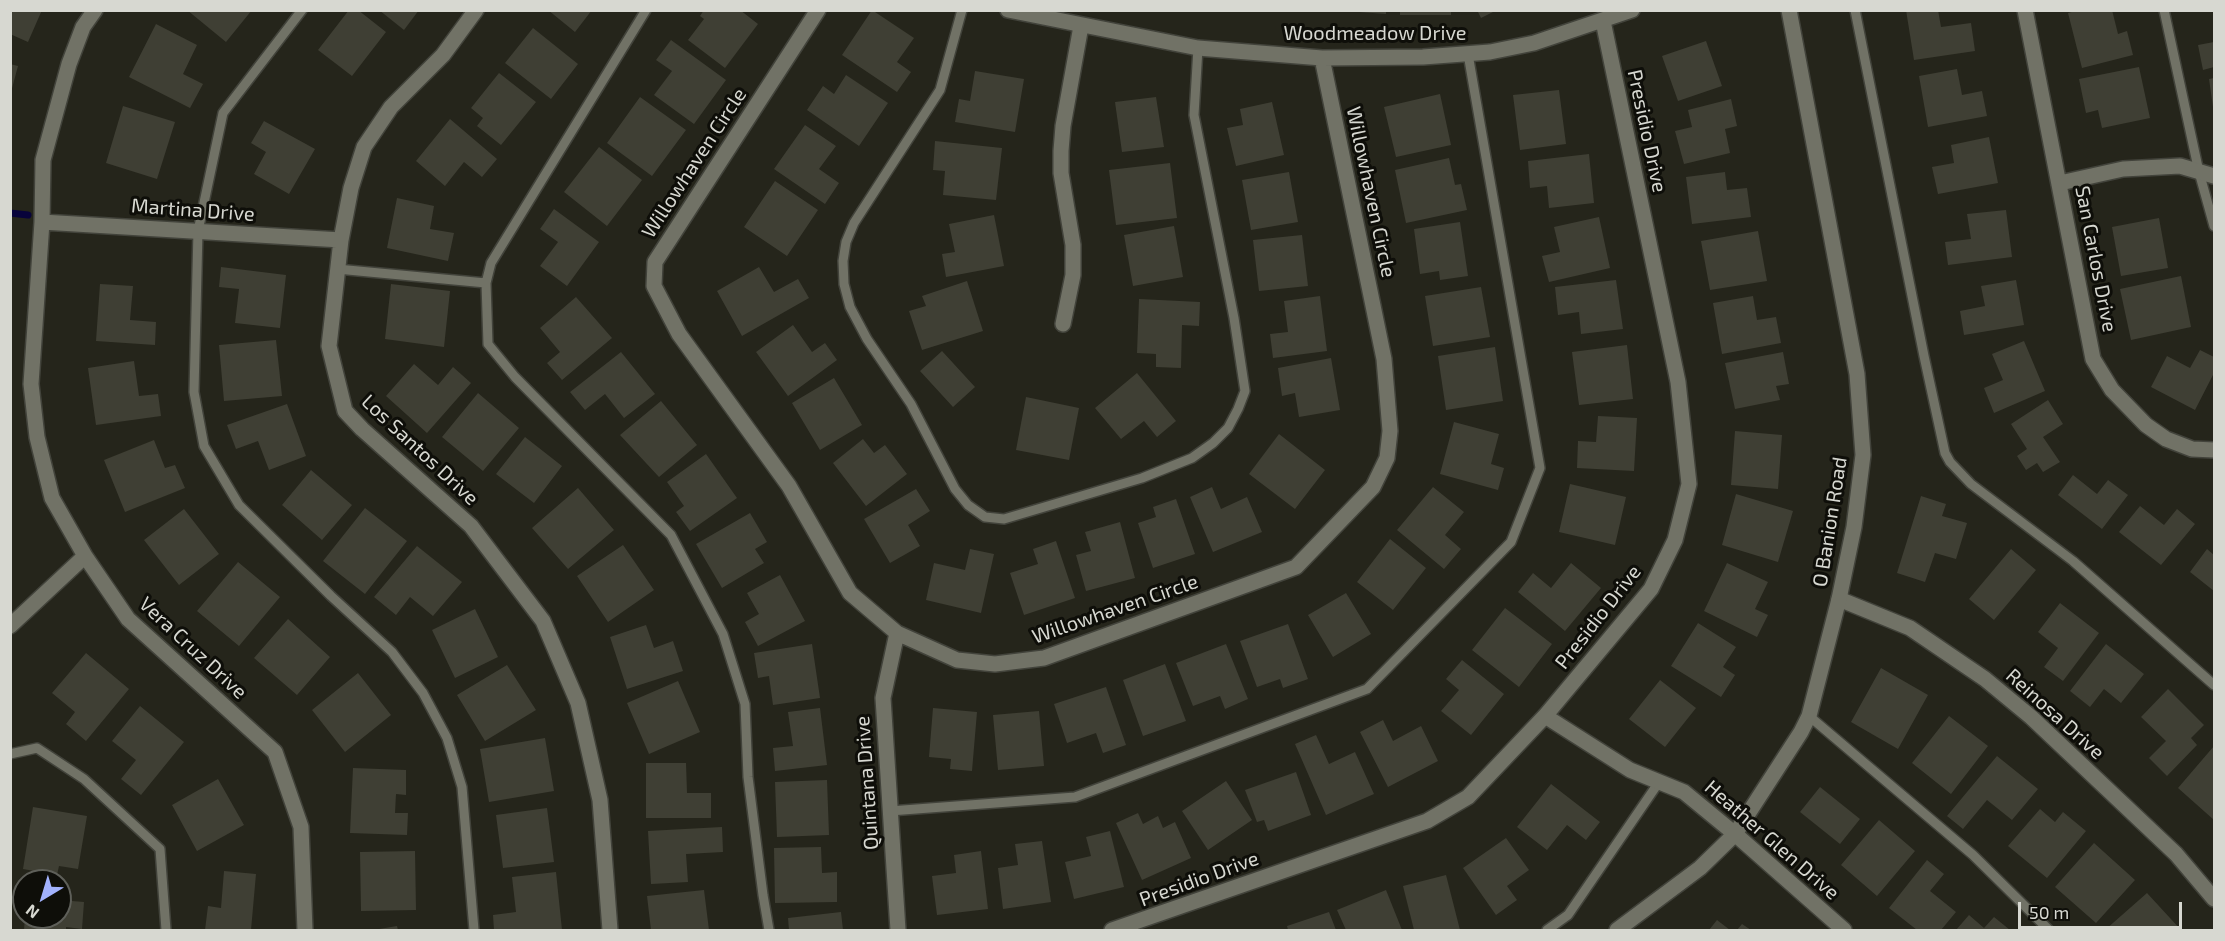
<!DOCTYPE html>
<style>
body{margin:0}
#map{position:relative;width:2225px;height:941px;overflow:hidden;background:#25251b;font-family:"Exo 2",sans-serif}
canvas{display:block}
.frame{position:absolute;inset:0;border:12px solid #d7d8d1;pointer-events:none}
.north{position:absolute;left:12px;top:869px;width:60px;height:60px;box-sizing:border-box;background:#0e0e09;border:2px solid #5e5f59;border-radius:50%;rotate:218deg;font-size:16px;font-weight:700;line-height:24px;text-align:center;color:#d7d8d1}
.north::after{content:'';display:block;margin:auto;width:21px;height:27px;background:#a2b2fd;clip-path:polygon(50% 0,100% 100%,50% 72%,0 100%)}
.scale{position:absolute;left:2018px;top:902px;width:164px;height:27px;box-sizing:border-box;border:3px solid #d7d8d1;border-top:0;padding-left:8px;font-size:18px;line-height:21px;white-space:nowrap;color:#d7d8d1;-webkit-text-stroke:4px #0e0e09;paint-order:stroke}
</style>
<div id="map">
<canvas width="2225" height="941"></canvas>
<div class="frame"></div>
<div class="north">N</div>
<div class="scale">50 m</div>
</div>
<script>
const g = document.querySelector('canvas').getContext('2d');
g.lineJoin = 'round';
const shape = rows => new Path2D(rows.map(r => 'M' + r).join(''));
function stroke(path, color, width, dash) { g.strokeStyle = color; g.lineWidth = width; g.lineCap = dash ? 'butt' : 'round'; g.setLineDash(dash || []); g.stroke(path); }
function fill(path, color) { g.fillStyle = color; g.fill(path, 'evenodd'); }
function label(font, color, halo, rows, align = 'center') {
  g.font = font + ' "Exo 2",sans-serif'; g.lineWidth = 6; g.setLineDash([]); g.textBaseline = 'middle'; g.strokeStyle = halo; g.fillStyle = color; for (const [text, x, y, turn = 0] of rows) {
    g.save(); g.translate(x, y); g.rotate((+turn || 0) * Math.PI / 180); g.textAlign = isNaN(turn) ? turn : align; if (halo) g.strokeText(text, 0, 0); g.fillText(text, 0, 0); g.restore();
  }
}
const stream = shape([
 [10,213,28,215]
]);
const building = shape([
 [10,10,42,10,28,42,10,34],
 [187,10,252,10,226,42],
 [349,10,358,10,386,32,352,76,318,50],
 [379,10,419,10,404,30],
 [548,10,592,10,575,32],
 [704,10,740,10,758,24,725,68,688,40,704,19,700,16],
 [872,10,914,38,897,62,911,72,897,92,842,55],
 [1359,10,1386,10,1386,14,1359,12],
 [1400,10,1451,10,1451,15,1400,15],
 [1477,10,1497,10,1481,18],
 [1906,10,1938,10,1941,27,1971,23,1975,51,1914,60],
 [2079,10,2112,10,2118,34,2127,31,2133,55,2082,68,2068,13],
 [156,24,197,45,183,74,203,84,190,108,129,77],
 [533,28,578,64,551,99,505,63],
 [671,40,726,80,694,124,654,95,672,71,656,60],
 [1706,41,1722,86,1678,101,1662,56],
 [2214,42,2214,67,2203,70,2198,45],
 [10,64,18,66,11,92,10,92],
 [2139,67,2150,118,2102,128,2098,110,2086,113,2079,79],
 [1957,69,1962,95,1982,91,1987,116,1928,127,1919,76],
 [975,71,1024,79,1015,132,955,122,959,99,970,101],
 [499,73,536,102,501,145,477,126,483,118,471,108],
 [846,75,888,103,859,146,807,110,823,86,834,94],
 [2214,78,2214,107,2213,107,2209,79],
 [1559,90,1566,144,1520,150,1513,95],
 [1440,94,1451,145,1396,157,1384,107],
 [640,97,686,130,652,176,607,143],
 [1156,97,1164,147,1122,152,1115,102],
 [1731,99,1737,126,1725,129,1730,153,1684,164,1675,131,1692,127,1688,110],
 [1272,102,1284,155,1236,166,1227,128,1243,125,1240,109],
 [123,106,175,122,157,179,106,163],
 [450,119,497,159,482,177,464,162,445,186,416,161],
 [264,121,315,149,289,194,254,174,266,152,251,143],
 [805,125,836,146,819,169,839,183,825,204,774,169],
 [1989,137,1998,183,1938,194,1932,167,1954,163,1951,145],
 [935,141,1002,148,996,200,943,195,945,171,933,170],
 [599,147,642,180,607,226,564,192],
 [1589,154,1594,203,1549,208,1547,186,1530,188,1528,161],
 [1449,158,1455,185,1461,184,1467,210,1406,223,1395,170],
 [1170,163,1177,218,1116,225,1109,170],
 [1289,172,1298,222,1251,230,1242,180],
 [1725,172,1727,190,1747,188,1751,217,1692,224,1686,177],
 [775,181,818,210,787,256,744,227],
 [397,198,434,206,430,229,454,233,448,261,387,248],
 [554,209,599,242,567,286,540,266,558,242,540,229],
 [2006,210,2012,257,1948,265,1945,242,1971,239,1967,214],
 [994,215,1004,266,946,277,942,254,955,252,949,224],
 [1599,217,1610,268,1549,282,1542,256,1560,252,1554,227],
 [2159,218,2168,268,2121,276,2112,227],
 [1460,222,1468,276,1440,280,1439,271,1420,274,1414,229],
 [1174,226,1183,277,1133,286,1124,235],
 [1758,231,1767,281,1710,290,1701,241],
 [1302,235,1308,286,1259,291,1253,240],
 [221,267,286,275,280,328,235,323,239,289,219,287],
 [759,267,774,292,798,279,809,298,742,336,717,291],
 [2181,276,2191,327,2131,340,2120,289],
 [1616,280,1623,329,1581,334,1579,312,1558,315,1555,287],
 [2016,280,2024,325,1964,335,1960,311,1985,306,1981,286],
 [967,281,983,331,922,350,909,311,926,306,922,296],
 [100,284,133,286,130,320,156,322,155,345,96,341],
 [391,284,450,291,444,347,385,339],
 [1481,287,1490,337,1433,346,1425,296],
 [1320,296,1327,351,1273,358,1270,334,1288,332,1284,301],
 [1753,296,1757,320,1776,317,1781,343,1722,354,1713,303],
 [576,297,612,338,562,380,547,363,560,352,540,328],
 [1139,299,1200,302,1199,326,1182,325,1181,368,1156,367,1156,354,1137,353],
 [793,325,812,352,825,343,837,360,788,396,756,352],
 [276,340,282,396,224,401,219,345],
 [2024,341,2045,391,1994,413,1984,388,2003,380,1992,354],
 [1627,345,1633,399,1579,405,1572,352],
 [1495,347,1503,401,1446,410,1438,356],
 [2200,350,2214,357,2214,373,2195,410,2151,387,2167,356,2190,368],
 [942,351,975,387,953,407,920,371],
 [621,352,655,394,624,418,605,394,585,410,570,392],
 [1783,352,1789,384,1776,386,1780,400,1735,409,1725,363],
 [1331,358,1340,410,1299,417,1295,393,1282,396,1278,368],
 [134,361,139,396,158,394,161,416,96,425,88,368],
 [414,364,438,385,453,367,471,383,427,433,386,396],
 [1137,373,1176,421,1157,437,1144,421,1121,439,1095,408],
 [834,378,862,425,820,450,792,403],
 [478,393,519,428,483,471,442,437],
 [1026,397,1079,408,1069,460,1016,450],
 [2048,400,2063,424,2043,437,2060,462,2043,472,2037,463,2026,470,2017,456,2027,449,2011,424],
 [661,401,697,445,659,477,620,435],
 [287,404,306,456,269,470,258,441,236,449,227,425],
 [1598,416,1637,418,1634,471,1577,468,1578,441,1596,442],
 [1454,422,1499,434,1491,464,1504,468,1498,490,1440,474],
 [1735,431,1782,435,1778,489,1731,485],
 [1279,434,1325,470,1295,509,1249,474],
 [525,437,562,466,534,503,496,474],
 [863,439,874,453,885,445,907,474,866,506,833,463],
 [154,440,165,468,175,465,185,488,125,512,104,460],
 [706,454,737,498,690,531,676,512,684,506,667,482],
 [311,470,352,505,322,540,282,505],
 [2073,475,2097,494,2108,480,2128,495,2102,529,2058,495],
 [1570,484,1626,497,1615,545,1559,532],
 [1212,487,1221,509,1247,497,1262,532,1213,552,1190,497],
 [1433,487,1464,512,1445,535,1461,549,1444,569,1397,530],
 [578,488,614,530,568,569,532,528],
 [916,489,930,511,908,525,920,546,890,563,864,519],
 [1736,494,1793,511,1778,562,1722,545],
 [1921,496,1946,504,1942,516,1967,523,1956,559,1935,553,1925,582,1897,573],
 [1176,499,1195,554,1153,568,1138,523,1156,517,1153,507],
 [2140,506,2164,525,2177,509,2195,524,2161,565,2119,532],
 [365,508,407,541,365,594,323,561],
 [184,509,219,554,179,585,144,540],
 [750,513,767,542,755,549,764,563,722,588,696,544],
 [1120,522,1135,578,1086,591,1076,555,1091,551,1085,532],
 [1390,539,1426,568,1393,610,1357,582],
 [1056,541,1075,598,1024,615,1010,573,1038,564,1033,549],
 [623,545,654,590,608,622,577,576],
 [417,546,462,582,433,616,410,597,396,615,374,597],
 [970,549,994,554,981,613,926,600,934,563,965,570],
 [2011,549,2036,570,1994,620,1969,599],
 [2207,549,2214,555,2214,591,2190,572],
 [238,562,280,597,239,646,197,611],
 [1571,563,1601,588,1565,631,1518,592,1533,573,1551,588],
 [1727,563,1768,582,1755,609,1768,615,1757,637,1704,611],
 [780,575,805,621,758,646,745,622,759,614,747,593],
 [1346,593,1371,634,1333,657,1308,615],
 [2060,603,2099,633,2063,681,2044,667,2058,648,2038,632],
 [1505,608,1552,644,1519,687,1472,650],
 [475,609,498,657,455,678,432,630],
 [288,619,330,657,297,695,254,658],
 [1698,623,1736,647,1723,667,1735,675,1721,697,1671,666],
 [1288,624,1308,679,1283,688,1280,679,1257,687,1240,641],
 [646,625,654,648,673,641,683,671,627,689,610,637],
 [812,644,820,698,773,705,769,676,758,678,754,653],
 [1226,644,1248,699,1225,709,1220,696,1193,706,1176,663],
 [2106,644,2144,674,2121,703,2104,689,2090,707,2070,691],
 [86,653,129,689,86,741,66,724,75,712,52,693],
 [1462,660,1504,694,1471,735,1441,711,1459,690,1446,679],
 [1165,664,1186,721,1143,736,1123,680],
 [507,665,536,710,485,741,457,695],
 [1881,668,1928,695,1898,749,1851,722],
 [358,673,391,715,345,752,312,710],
 [1660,680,1696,708,1665,747,1629,719],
 [678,681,700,732,649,754,627,703],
 [1106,687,1126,745,1103,753,1096,733,1067,743,1054,704],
 [2168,689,2204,725,2191,738,2197,745,2167,776,2149,758,2166,741,2141,717],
 [140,706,184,742,141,795,121,779,136,760,112,741],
 [820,708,827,765,775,771,773,748,793,746,788,712],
 [933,708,977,712,972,771,950,769,951,759,929,757],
 [1039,711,1044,766,998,770,993,715],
 [1949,716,1988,746,1951,794,1912,763],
 [1383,720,1393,741,1421,726,1438,761,1388,787,1360,732],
 [1316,735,1329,764,1355,752,1374,794,1326,815,1295,744],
 [545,738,554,791,489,802,480,749],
 [2214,746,2214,820,2178,788],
 [1997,756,2038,789,2012,820,1987,800,1963,829,1947,816],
 [646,763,686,763,687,793,711,793,711,818,646,818],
 [353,768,406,770,406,795,396,794,395,813,408,813,407,835,350,833],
 [1296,772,1311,815,1268,831,1264,820,1257,822,1245,790],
 [218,779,244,825,197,851,172,805],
 [827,780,829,835,777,837,775,782],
 [1226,781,1252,820,1208,850,1182,811],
 [1551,784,1600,822,1586,840,1567,825,1547,850,1517,827],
 [1820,787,1860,819,1840,844,1800,812],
 [33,807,87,816,78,869,59,866,57,875,23,869],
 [547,808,554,862,503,868,496,815],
 [2040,809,2055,822,2063,812,2086,831,2047,878,2008,846],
 [1138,813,1143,824,1158,816,1163,828,1175,822,1191,858,1142,880,1116,823],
 [1879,820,1915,851,1877,896,1841,865],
 [722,827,723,852,686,854,688,882,651,884,648,831],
 [1110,831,1124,887,1074,899,1065,862,1091,856,1086,837],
 [1506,838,1529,870,1507,886,1517,900,1496,915,1463,868],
 [1042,841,1051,902,1003,909,998,868,1018,865,1015,844],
 [2094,843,2135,880,2096,923,2055,887],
 [821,847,822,873,837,872,837,902,775,903,774,848],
 [415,851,416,910,361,911,360,852],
 [981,851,988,909,937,915,932,876,956,873,954,855],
 [1927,860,1944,874,1930,891,1956,912,1941,930,1917,930,1889,908],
 [224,871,256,874,251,930,205,930,208,906,221,908],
 [556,872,562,930,494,930,493,915,516,912,512,877],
 [1446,875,1460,930,1414,930,1403,886],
 [704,890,709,930,651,930,647,896],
 [1386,890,1402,930,1346,930,1337,910],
 [2147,893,2181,930,2105,930],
 [60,900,84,902,82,929,66,927,66,930,24,930,25,917,60,917],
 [841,912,843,930,789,930,788,918],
 [1329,912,1336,930,1288,930,1287,926],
 [1969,915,1984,928,1994,917,2010,930,1956,930],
 [1717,920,1730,930,1709,930],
 [1742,924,1751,930,1737,930],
 [397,926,398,930,379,930,379,929]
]);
const lane = shape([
 [302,10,223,113,198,231,194,392,204,446,239,505,331,596,392,652,423,693,447,738,462,787,474,930],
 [646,10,491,263,486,283,488,344,515,377,671,535,723,634,745,704,748,777,763,895,769,930],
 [962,10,940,90,854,223,846,242,843,261,844,284,850,307,867,339,911,404,955,489,968,505,985,517,1004,519,1142,478,1192,458,1213,443,1228,428,1238,409,1245,391,1234,318,1194,115,1198,48],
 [1855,10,1924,356,1945,453,1950,462,1971,484,2073,561,2214,685],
 [2164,10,2199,172,2214,226],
 [337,269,486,283],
 [1809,716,1973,855,2049,930],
 [10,754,37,748,84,779,160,849,166,930],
 [890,811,1075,797,1367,689,1511,542,1540,468,1468,54],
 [1547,930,1568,915,1659,782]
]);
const street = shape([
 [95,10,83,27,69,64,43,160,42,222,31,384,37,437,52,498,85,556,128,619,275,752,301,827,305,930],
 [476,10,443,55,391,107,364,147,351,188,341,240,329,346,345,411,362,429,471,526,543,621,578,703,600,800,610,930],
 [818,10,655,262,654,286,679,334,789,486,850,593,897,633,957,660,995,664,1044,658,1296,567,1373,487,1387,458,1390,431,1384,359,1322,58],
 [1008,10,1198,48,1322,58,1423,57,1490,52,1534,43,1632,10],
 [2025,10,2093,359,2112,390,2146,425,2166,439,2192,449,2214,450],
 [2060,183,2123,169,2180,166,2214,176],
 [42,222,341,240],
 [1063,324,1073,275,1073,245,1061,173,1061,151,1063,126,1081,26],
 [1839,599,1910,628,1985,679,2031,717,2176,854,2214,899],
 [10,626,85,556],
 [897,633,883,698,898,930],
 [1545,716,1630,770,1684,792,1735,834,1844,930],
 [1112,930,1427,821,1468,797,1545,716,1651,589,1675,540,1689,484,1678,382,1603,21]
]);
const secondary = shape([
 [1617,930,1700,868,1735,834,1801,732,1809,716,1839,599,1854,527,1863,455,1857,374,1789,10]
]);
const streetNames = [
 ["Woodmeadow Drive",1375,33],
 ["Presidio Drive",1647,131,78],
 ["Willowhaven Circle",694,163,-57],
 ["Willowhaven Circle",1371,192,78],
 ["Martina Drive",193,210,4],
 ["San Carlos Drive",2096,259,79],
 ["Los Santos Drive",420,450,43],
 ["O Banion Road",1830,522,-81],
 ["Willowhaven Circle",1115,609,-19],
 ["Presidio Drive",1598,617,-52],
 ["Vera Cruz Drive",193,648,43],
 ["Reinosa Drive",2055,714,42],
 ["Quintana Drive",867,783,-94],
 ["Heather Glen Drive",1772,840,41],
 ["Presidio Drive",1199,879,-20]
];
stroke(stream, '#08033b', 7);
fill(building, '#3f3f34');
stroke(lane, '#42433b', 12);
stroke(street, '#42433b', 18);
stroke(secondary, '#42433b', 18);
stroke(lane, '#717266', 9);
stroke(street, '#717266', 15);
stroke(secondary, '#717266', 15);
label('20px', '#d7d8d1', '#0e0e09', streetNames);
</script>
